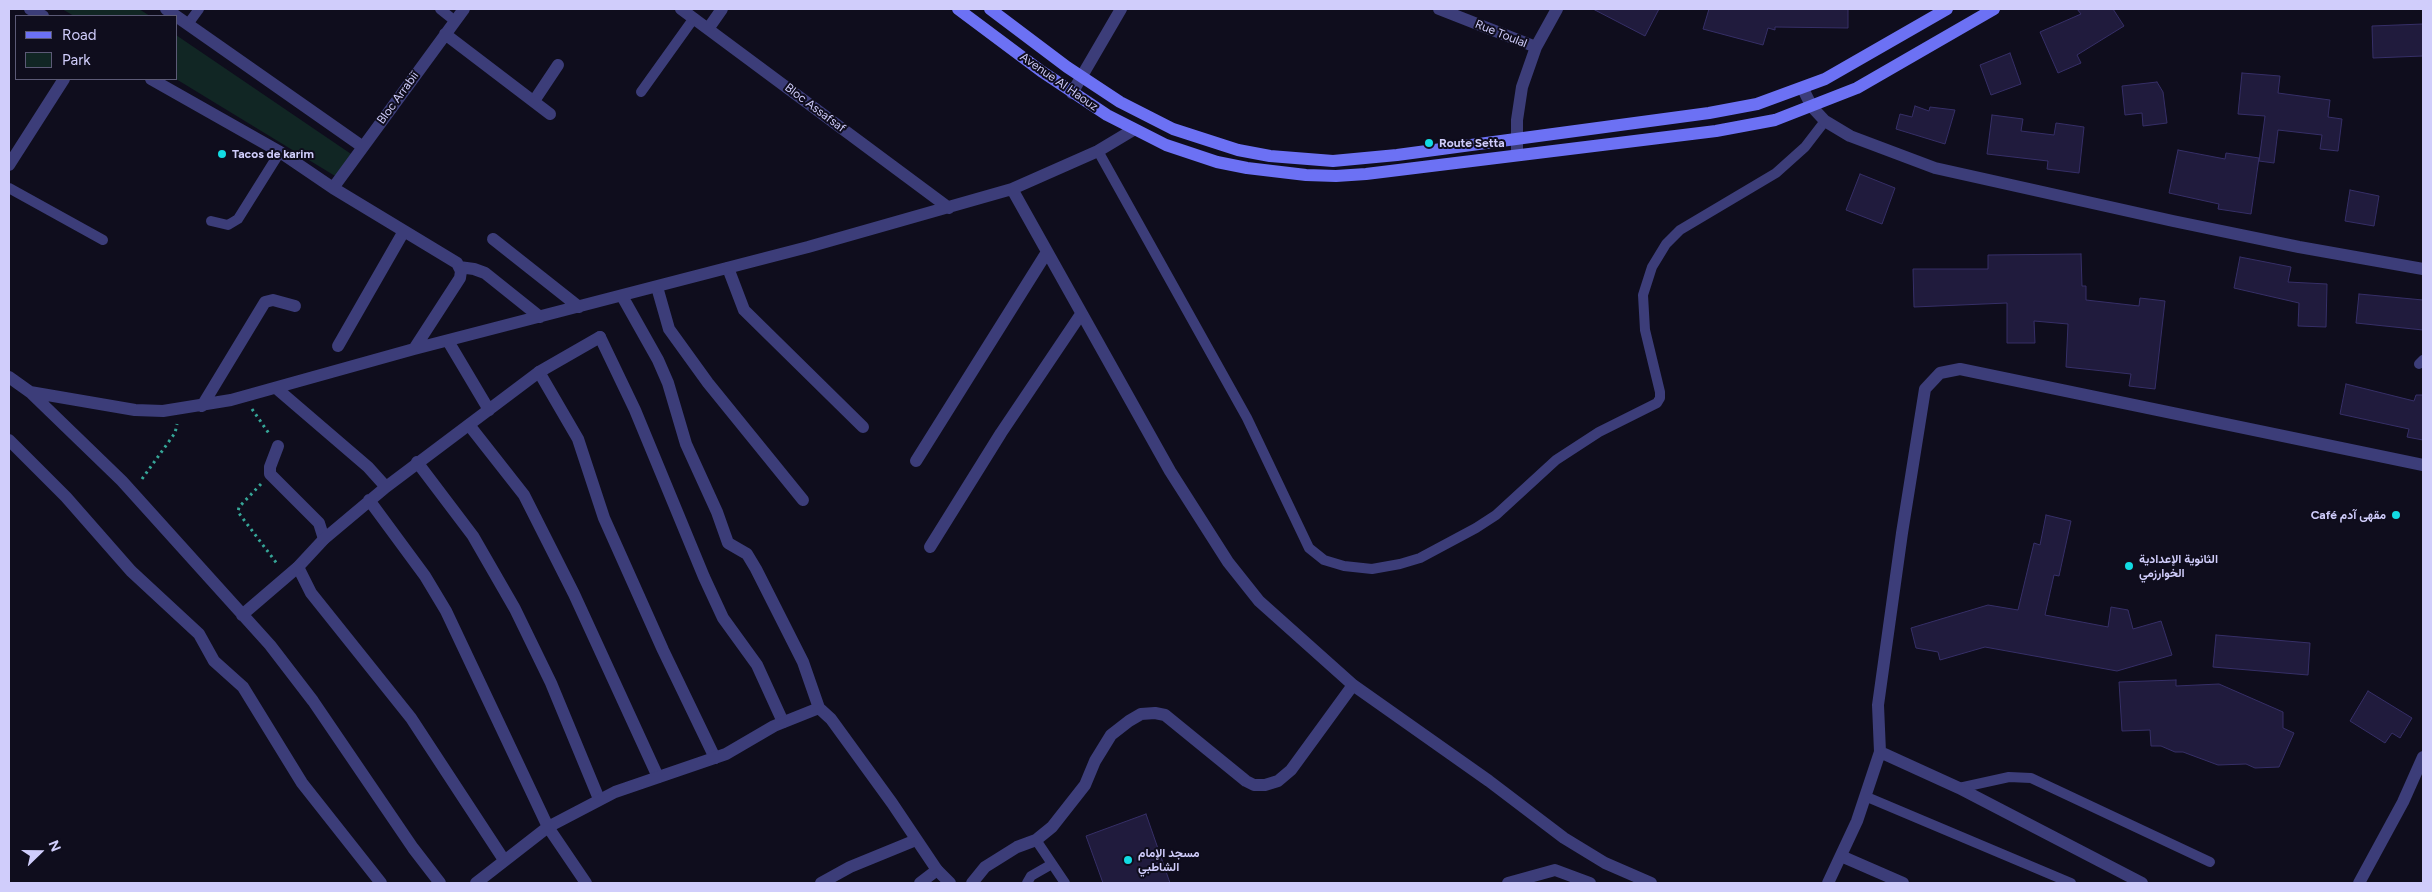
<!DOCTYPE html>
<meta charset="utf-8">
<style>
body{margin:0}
#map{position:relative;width:2432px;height:892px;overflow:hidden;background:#0f0d1d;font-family:Figtree,sans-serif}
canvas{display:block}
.frame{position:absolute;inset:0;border:10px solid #d0cdfb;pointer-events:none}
.legend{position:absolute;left:15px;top:15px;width:162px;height:65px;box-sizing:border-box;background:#0f0d1d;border:1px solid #5c5a76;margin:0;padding:6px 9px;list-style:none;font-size:15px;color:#d0cdfb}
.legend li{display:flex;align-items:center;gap:10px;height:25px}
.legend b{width:25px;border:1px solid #5c5a76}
.north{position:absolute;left:15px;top:827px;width:50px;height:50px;-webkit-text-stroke:4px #0f0d1d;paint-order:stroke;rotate:68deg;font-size:14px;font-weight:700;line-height:20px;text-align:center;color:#d0cdfb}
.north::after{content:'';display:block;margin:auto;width:18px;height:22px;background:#d0cdfb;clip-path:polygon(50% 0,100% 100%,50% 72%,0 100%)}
</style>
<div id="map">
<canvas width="2432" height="892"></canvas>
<div class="frame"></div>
<ul class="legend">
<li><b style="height:6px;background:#6c71f4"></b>Road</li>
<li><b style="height:14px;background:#112624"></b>Park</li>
</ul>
<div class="north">N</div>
</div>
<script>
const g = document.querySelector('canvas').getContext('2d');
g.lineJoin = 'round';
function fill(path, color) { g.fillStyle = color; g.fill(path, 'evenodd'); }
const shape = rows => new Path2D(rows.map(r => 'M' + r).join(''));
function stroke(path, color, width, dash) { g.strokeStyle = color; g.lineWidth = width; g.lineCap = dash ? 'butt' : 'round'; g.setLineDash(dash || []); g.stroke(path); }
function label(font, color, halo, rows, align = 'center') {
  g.font = font + ' Figtree,Vazirmatn,sans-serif'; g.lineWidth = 4; g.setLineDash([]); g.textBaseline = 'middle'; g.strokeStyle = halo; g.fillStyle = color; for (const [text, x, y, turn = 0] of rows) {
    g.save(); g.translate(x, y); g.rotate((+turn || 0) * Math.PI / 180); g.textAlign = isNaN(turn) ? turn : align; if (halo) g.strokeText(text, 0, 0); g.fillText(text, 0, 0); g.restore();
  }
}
const green = shape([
 [62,9,139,9,150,16,74,16],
 [176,35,357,158,340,179,176,79]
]);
const building = shape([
 [1593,9,1659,9,1645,36,1593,9],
 [1709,9,1848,9,1848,28,1775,27,1775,30,1768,28,1763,45,1703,29,1709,9],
 [2077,9,2113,9,2124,26,2077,55,2081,63,2058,73,2040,32,2081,14,2077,9],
 [2423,24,2423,56,2373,58,2372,26,2423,24],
 [2010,53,2021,84,1991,95,1980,65,2010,53],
 [2242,73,2280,76,2278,93,2330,100,2328,117,2342,119,2338,151,2320,149,2322,135,2278,130,2274,163,2259,161,2265,116,2238,114,2242,73],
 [2157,82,2163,92,2167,123,2143,126,2142,113,2125,115,2122,86,2157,82],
 [1915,106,1929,111,1930,107,1955,110,1945,144,1896,129,1900,114,1912,117,1915,106],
 [1992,115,2023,119,2021,131,2054,135,2056,123,2084,127,2079,173,2047,169,2048,161,1987,154,1992,115],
 [2178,150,2225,159,2226,153,2259,158,2251,214,2218,209,2219,204,2169,193,2178,150],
 [1860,174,1895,188,1882,224,1846,210,1860,174],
 [2350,190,2379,196,2374,226,2345,221,2350,190],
 [2081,254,2082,286,2086,286,2086,300,2139,306,2140,298,2165,301,2155,389,2129,386,2131,374,2066,367,2068,324,2034,321,2035,343,2007,343,2007,303,1914,307,1913,269,1988,269,1988,255,2081,254],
 [2240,257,2291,267,2288,282,2327,284,2326,327,2298,326,2299,303,2234,288,2240,257],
 [2359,294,2423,300,2423,330,2356,323,2359,294],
 [2346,384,2414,401,2416,395,2423,395,2423,440,2407,437,2409,429,2340,414,2346,384],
 [2046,515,2071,521,2059,576,2054,575,2045,615,2108,627,2111,607,2128,610,2133,629,2161,621,2172,655,2117,671,1985,647,1940,660,1938,652,1916,648,1911,628,1988,605,2018,610,2034,543,2040,545,2046,515],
 [2216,635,2310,643,2308,675,2213,667,2216,635],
 [2176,680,2176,686,2219,684,2283,712,2283,728,2294,733,2279,767,2255,768,2246,764,2218,765,2183,752,2175,752,2161,746,2151,746,2150,730,2122,731,2119,682,2176,680],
 [2368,691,2412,718,2400,738,2392,733,2385,743,2350,721,2368,691],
 [1146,814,1170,883,1103,883,1086,836,1146,814]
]);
const path = shape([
 [252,409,270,435],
 [142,479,175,433,177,424],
 [261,484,239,507,238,512,278,565]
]);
const service = shape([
 [440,9,455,21],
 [188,24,199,9],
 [641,92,694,18],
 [1098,151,1247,418,1309,548,1324,560,1344,566,1372,569,1400,564,1420,558,1476,528,1496,515,1556,460,1599,432,1657,403,1660,398,1660,392,1645,330,1643,295,1652,267,1666,244,1680,230,1776,173,1805,147,1825,121],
 [9,188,103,240],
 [211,221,228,225,238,219,280,152],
 [2419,364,2423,360],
 [1959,788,2009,777,2031,778,2210,862],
 [1867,797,2071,883],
 [1036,840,1065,883],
 [1027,883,1031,876,1052,864]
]);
const pedestrian = shape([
 [728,268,744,310,863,427],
 [657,287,669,329,708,383,803,500],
 [600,337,635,410,704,577,723,618,757,665,783,722],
 [539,372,578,439,604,518,663,650,715,758],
 [469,425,524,495,574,594,658,777],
 [9,440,66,497,131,571,199,634,214,661,243,687,302,783,381,883],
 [278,446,270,467,270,474,319,523,324,539],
 [417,462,473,536,515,609,551,683,599,799],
 [298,567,311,593,411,718,504,860],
 [821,883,850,867,916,840],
 [920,883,937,870]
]);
const minor = shape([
 [30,9,43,16],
 [166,9,363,147],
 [681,9,949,208],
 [1439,9,1536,47],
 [708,29,722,9],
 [445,34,550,114],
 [151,79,280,152,333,188,457,263,461,271,460,278,414,349],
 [1803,89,1812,107,1825,121,1850,136,1935,168,2173,221,2299,247,2423,269],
 [1072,93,1121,9],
 [534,101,558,65],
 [1517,155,1517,120,1522,87,1536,47,1557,9],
 [9,165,64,79],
 [333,188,464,9],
 [1012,189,1170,471,1228,562,1259,601,1353,685,1489,781,1564,838,1605,863,1651,883],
 [493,239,579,307],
 [459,267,474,269,485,273,540,317],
 [622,296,658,360,668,383,686,444,717,512,728,543,747,554,756,569,803,662,819,708,831,719,892,803,937,870,950,883],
 [448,341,489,410],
 [338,346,404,231],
 [9,377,30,392,122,481,270,645,313,701,413,848,440,883],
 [276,388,368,467,386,487],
 [30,392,135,410,163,411,231,400,414,349,808,247,1012,189,1098,151,1133,130],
 [202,406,265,302,273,300,295,306],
 [916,461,1047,252],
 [369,500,425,576,446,611,548,827,476,883],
 [930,547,1001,433,1081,314],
 [242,615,298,567,324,539,386,487,539,372,600,337],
 [1880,752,1959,788,2142,883],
 [1841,856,1903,883],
 [586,883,548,827,615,792,726,754,774,726,819,708],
 [972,883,985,867,1017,847,1036,840,1052,827,1085,785,1095,761,1111,735,1129,721,1141,714,1155,713,1165,715,1246,781,1254,785,1265,785,1278,781,1291,770,1353,685],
 [1508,883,1555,870,1590,883],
 [1828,883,1857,821,1880,752,1878,705,1902,533,1925,389,1940,373,1960,369,2423,465],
 [2359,883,2403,802,2423,757]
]);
const secondary = shape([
 [958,9,1041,71,1107,115,1166,145,1217,162,1247,168,1306,175,1336,176,1366,174,1716,131,1775,120,1857,88,1994,9],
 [990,9,1067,67,1120,102,1173,129,1238,150,1270,156,1333,161,1397,155,1709,113,1757,104,1825,79,1947,9]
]);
const markers = [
 [1429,143,5,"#12dbe3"],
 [222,154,5,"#12dbe3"],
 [2396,515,5,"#12dbe3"],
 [2129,566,5,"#12dbe3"],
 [1128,860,5,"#12dbe3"]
];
const streetNames = [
 ["Rue Toulal",1501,34,22],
 ["Avenue Al Haouz",1059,82,35],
 ["Bloc Arrabiï",398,98,-54],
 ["Bloc Assafsaf",815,108,37]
];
const poiNames = [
 ["Route Setta",1439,143],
 ["Tacos de karim",232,154],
 ["Café مقهى آدم",2386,515,"right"],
 ["الثانوية الإعدادية",2139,559],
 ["الخوارزمي",2139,573],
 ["مسجد الإمام",1138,853],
 ["الشاطبي",1138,867]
];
fill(green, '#112624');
fill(building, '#201b3d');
stroke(building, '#362f67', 1);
stroke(path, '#36a698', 3, [2.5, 4]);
stroke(service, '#3c3d79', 10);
stroke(pedestrian, '#3c3d79', 12);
stroke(minor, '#3c3d79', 12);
stroke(secondary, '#6c71f4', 12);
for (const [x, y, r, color] of markers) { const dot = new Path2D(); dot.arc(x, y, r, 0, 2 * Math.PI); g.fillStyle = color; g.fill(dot); stroke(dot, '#0f0d1d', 2); }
label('12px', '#d0cdfb', '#0f0d1d', streetNames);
label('bold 12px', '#d0cdfb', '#0f0d1d', poiNames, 'left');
</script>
